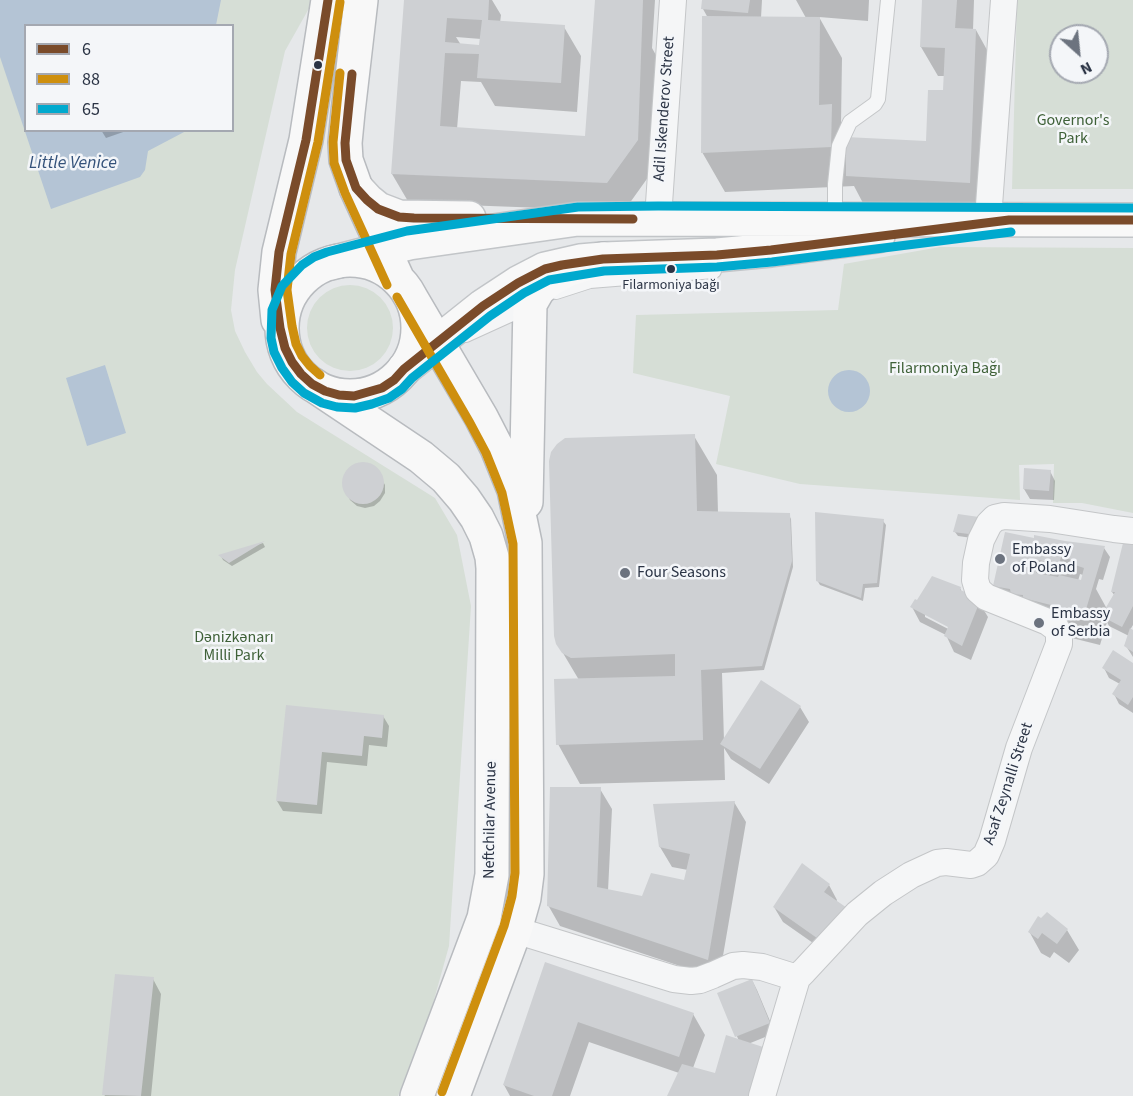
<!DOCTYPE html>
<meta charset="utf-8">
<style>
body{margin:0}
#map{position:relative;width:1133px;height:1096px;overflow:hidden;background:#e6e8ea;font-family:"Source Sans 3",sans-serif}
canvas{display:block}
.legend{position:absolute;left:24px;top:24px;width:210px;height:108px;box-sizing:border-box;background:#f4f6f9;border:2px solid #a4a8b1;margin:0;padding:8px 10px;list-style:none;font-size:18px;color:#2b3445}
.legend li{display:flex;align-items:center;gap:12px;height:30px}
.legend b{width:30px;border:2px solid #a4a8b1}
.north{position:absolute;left:1049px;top:24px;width:60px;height:60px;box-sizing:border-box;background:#f4f6f9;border:2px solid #a4a8b1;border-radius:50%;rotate:153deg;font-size:16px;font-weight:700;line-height:24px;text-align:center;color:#2b3445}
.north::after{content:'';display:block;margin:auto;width:21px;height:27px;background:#6c737f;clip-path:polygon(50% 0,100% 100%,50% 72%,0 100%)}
</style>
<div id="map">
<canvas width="1133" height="1096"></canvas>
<ul class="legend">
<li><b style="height:8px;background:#7a4b2a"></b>6</li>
<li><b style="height:8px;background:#ce8f0e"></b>88</li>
<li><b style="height:8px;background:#00a9ce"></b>65</li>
</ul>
<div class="north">N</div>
</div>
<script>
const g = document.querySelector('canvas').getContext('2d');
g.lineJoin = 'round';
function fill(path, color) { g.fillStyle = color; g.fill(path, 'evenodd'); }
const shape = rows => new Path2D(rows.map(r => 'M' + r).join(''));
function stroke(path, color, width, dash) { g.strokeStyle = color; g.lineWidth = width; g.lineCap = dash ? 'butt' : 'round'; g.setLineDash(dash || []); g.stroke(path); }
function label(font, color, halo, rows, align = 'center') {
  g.font = font + ' "Source Sans 3",sans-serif'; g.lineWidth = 5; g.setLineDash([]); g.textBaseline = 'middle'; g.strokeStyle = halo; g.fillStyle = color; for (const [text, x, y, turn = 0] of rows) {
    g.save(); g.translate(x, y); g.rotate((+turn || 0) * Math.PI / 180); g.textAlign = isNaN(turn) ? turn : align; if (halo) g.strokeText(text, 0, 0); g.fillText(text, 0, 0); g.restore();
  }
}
const green = shape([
 [0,0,312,0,312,3,285,51,235,270,231,310,235,331,245,352,257,372,267,384,297,412,435,498,457,535,471,606,449,946,432,1007,398,1096,0,1096],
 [26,26,232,26,232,130,26,130],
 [1017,0,1133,0,1133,189,1012,189],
 [1061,36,1097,36,1097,72,1061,72],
 [940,247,1133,248,1133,513,1082,503,1053,503,1054,464,1019,465,1020,500,800,484,716,464,730,396,633,373,636,315,838,310,844,264],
 '307 328a43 43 0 1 1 86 0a43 43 0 1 1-86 0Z'
]);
const water = shape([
 [0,0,221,0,216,25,26,26,26,130,186,131,148,151,145,170,140,177,51,209,0,57],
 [105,365,126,433,87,446,66,378],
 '828 391a21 21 0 1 1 42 0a21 21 0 1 1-42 0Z'
]);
const shadow = shape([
 [405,0,492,0,501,15,500,23,564,27,581,56,577,112,495,106,481,82,461,81,457,129,587,138,597,0,655,0,652,48,657,57,654,169,624,211,409,203,392,174],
 [456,37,481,39,481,46,461,45],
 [703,0,762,0,761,18,806,18,796,0,869,0,868,21,819,17,842,58,841,123,851,139,927,142,944,92,945,76,938,76,921,47,923,0,974,0,973,30,976,30,992,59,986,212,864,205,854,186,725,192,702,152,708,18,703,9],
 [101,130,129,130,106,138],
 [694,436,717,475,718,513,789,515,791,519,793,567,764,670,722,673,724,741,800,707,809,722,769,784,731,759,724,748,725,780,580,784,558,744,579,680,557,643],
 [363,464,372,466,378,472,385,485,385,493,380,501,374,506,365,508,357,506,350,500,344,487,344,478,348,471,355,465],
 [1050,471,1055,481,1054,500,1030,499,1024,489],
 [960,515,979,539,958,536,955,532],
 [883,521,886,525,879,587,865,588,863,601,820,585,817,580],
 [1035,540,1104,548,1110,557,1103,580,1099,579,1096,589,1107,609,1115,596,1112,592,1133,546,1133,625,1130,630,1133,632,1133,657,1126,646,1129,636,1109,626,1107,622,1100,645,1072,638,1058,615,1000,595,995,585],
 [1080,574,1083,575,1082,581,1078,581],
 [263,543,265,547,232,566,223,560,221,556],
 [960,588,962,592,979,602,988,617,971,660,954,652,946,635,920,622,912,607],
 [925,613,956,629,954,632,925,617],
 [1133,665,1133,713,1119,704,1114,694,1120,684,1109,678,1104,668],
 [287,706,383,716,389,726,387,747,369,745,367,766,327,762,322,814,283,811,277,801],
 [600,789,612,809,608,891,643,898,685,882,688,870,672,867,660,847,734,802,746,822,719,979,560,926,548,905],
 [829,885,837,900,836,902,833,957,783,922,774,907],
 [1047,914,1067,930,1079,950,1069,963,1054,952,1050,958,1041,953,1030,933],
 [546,964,693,1014,705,1035,693,1068,716,1075,739,1041,719,994,752,980,757,990,775,1033,748,1044,762,1048,779,1077,774,1096,669,1096,679,1073,589,1042,570,1096,510,1096,504,1085],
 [153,979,161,994,151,1096,105,1096,104,1094]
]);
const building = shape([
 [404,0,489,0,488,20,565,25,561,83,477,78,479,54,445,53,440,126,585,136,595,0,643,0,638,140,607,183,391,174],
 [447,18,482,20,479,45,445,42],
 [702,0,750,0,748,13,701,9],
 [922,0,957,0,955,28,976,29,970,183,846,176,846,137,926,141,928,90,943,90,945,48,920,47],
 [702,16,820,17,819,105,832,104,831,147,701,153],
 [695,434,697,511,790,513,792,561,762,666,701,670,703,740,556,745,554,679,675,676,675,654,571,658,562,653,556,644,554,636,549,461,551,452,557,444,565,438],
 '342 483a21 21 0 1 1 42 0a21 21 0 1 1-42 0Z',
 [1024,468,1051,470,1049,491,1023,489],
 [815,512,884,519,877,583,863,584,861,598,816,581],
 [958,514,979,517,977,535,953,532],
 [1005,532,1034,538,1034,535,1065,541,1105,546,1084,616,1054,610,1055,606,1023,598,1023,595,1011,594,1010,589,993,586],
 [1061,557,1073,560,1072,564,1084,568,1081,580,1059,575,1058,577,1036,573,1039,560,1059,565],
 [265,541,229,563,218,555],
 [1123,543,1133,544,1133,606,1122,627,1101,616,1115,592,1111,592],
 [932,576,961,587,960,590,976,596,980,601,962,646,944,636,948,627,910,607,915,599,917,600],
 [1130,628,1133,630,1133,652,1124,646],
 [1113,650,1133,663,1133,697,1128,705,1112,694,1121,680,1102,668],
 [761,680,801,706,760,769,720,744],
 [286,705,384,715,382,738,364,736,362,756,322,752,317,805,276,801],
 [550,787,601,787,597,887,642,896,651,873,684,880,690,854,659,847,653,804,735,801,708,960,547,906],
 [802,863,830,884,824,892,850,910,824,943,773,907],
 [1047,912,1068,929,1057,944,1042,933,1038,939,1028,932,1038,916,1041,918],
 [545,962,694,1013,679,1057,578,1022,552,1096,534,1096,503,1085],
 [115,974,154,977,141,1096,102,1095],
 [752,979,770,1023,735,1037,717,993],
 [726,1035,763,1047,749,1096,667,1096,682,1064,715,1073]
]);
const service = shape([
 [835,219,835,184,839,146,850,122,875,104,878,99,888,0],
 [556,292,590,281,714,271],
 [466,335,510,315,527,305]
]);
const minor = shape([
 [658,218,673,0],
 [988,219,1004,0],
 [515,930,674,979,691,981,700,980,713,975,733,966,743,965,762,967,797,978],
 [762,1096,797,978,804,971,857,914,883,893,911,875,937,863,946,862,971,865,977,863,986,855,992,841,1019,748,1059,644,1059,634,1056,628,1048,622,986,597,978,590,975,580,976,563,981,540,989,524,995,518,1004,516,1050,519,1114,529,1133,531]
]);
const primary = shape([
 [356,188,367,200,378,209,399,217,469,218],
 [331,263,409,243,578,219,1133,220],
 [404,369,483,306,518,283,545,269,580,261,603,259,717,255,771,250,878,236]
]);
const trunk = shape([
 [361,0,348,112,345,143,346,160,356,188,398,280],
 '282 328a68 68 0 1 1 136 0a68 68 0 1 1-136 0Z',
 [407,291,481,417,497,448,514,490,525,543,527,874,524,898,515,930,453,1096],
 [278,320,275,290,279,252,306,140,328,0],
 [312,384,421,457,446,478,464,499,477,518,486,536,492,557,493,568,492,875,484,918,417,1096],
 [526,502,530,304,538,290,549,280,567,270,603,259]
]);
const bus1 = shape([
 [328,0,306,140,279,252,275,290,280,328,285,348,292,362,301,374,312,384,325,391,339,395,354,396,382,388,394,380,404,369,483,306,518,283,545,269,562,265,603,259,717,255,771,250,1009,220,1133,220],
 [352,74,345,143,346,160,356,188,367,200,378,209,399,217,414,218,633,219]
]);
const bus2 = shape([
 [340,73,333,142,334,163,345,193,387,285],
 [397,297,470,423,486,453,502,493,513,544,515,873,512,896,504,926,442,1092],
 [320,375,310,366,302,356,296,344,292,326,287,290,291,254,318,142,340,2]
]);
const bus3 = shape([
 [1011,232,772,262,717,267,604,271,549,280,524,293,490,316,412,378,402,389,389,398,372,404,355,408,337,407,322,403,304,393,292,382,282,368,274,352,271,338,272,310,282,286,302,265,314,257,327,252,407,231,578,207,658,206,1133,208]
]);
const markers = [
 [318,65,5,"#2b3445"],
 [671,269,5,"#2b3445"],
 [1000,559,6,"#6c737f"],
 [625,573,6,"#6c737f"],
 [1039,623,6,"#6c737f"]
];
const busNames = [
 ["Filarmoniya bağı",671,286]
];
const streetNames = [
 ["Adil Iskenderov Street",665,109,-86],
 ["Asaf Zeynalli Street",1009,784,-72],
 ["Neftchilar Avenue",491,820,-89]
];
const parkNames = [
 ["Governor's",1073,121],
 ["Park",1073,139],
 ["Filarmoniya Bağı",945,369],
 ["Dənizkənarı",234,638],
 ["Milli Park",234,656]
];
const poiNames = [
 ["Embassy",1012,550],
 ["of Poland",1012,568],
 ["Four Seasons",637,573],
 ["Embassy",1051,614],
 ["of Serbia",1051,632]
];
const waterNames = [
 ["Little Venice",73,164]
];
fill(green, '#d6ded6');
fill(water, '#b4c4d5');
fill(shadow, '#0003');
fill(building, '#ced0d3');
stroke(service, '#c4c6c8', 16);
stroke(minor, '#c4c6c8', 28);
stroke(primary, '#c2c5c8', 36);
stroke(trunk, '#b8bbbf', 36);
stroke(service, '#f5f6f7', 14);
stroke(minor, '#f5f6f7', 26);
stroke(primary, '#f8f8f8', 33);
stroke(trunk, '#f8f8f8', 33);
stroke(bus1, '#7a4b2a', 9);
stroke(bus2, '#ce8f0e', 9);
stroke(bus3, '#00a9ce', 9);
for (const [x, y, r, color] of markers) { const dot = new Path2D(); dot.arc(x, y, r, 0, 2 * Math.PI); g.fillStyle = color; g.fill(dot); stroke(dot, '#f4f6f9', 2); }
label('14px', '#2b3445', '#f4f6f9', busNames);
label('16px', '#2b3445', '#f4f6f9', streetNames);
label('16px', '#3f6138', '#f4f6f9', parkNames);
label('16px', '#2b3445', '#f4f6f9', poiNames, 'left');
label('italic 18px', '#34527a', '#f4f6f9', waterNames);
</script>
